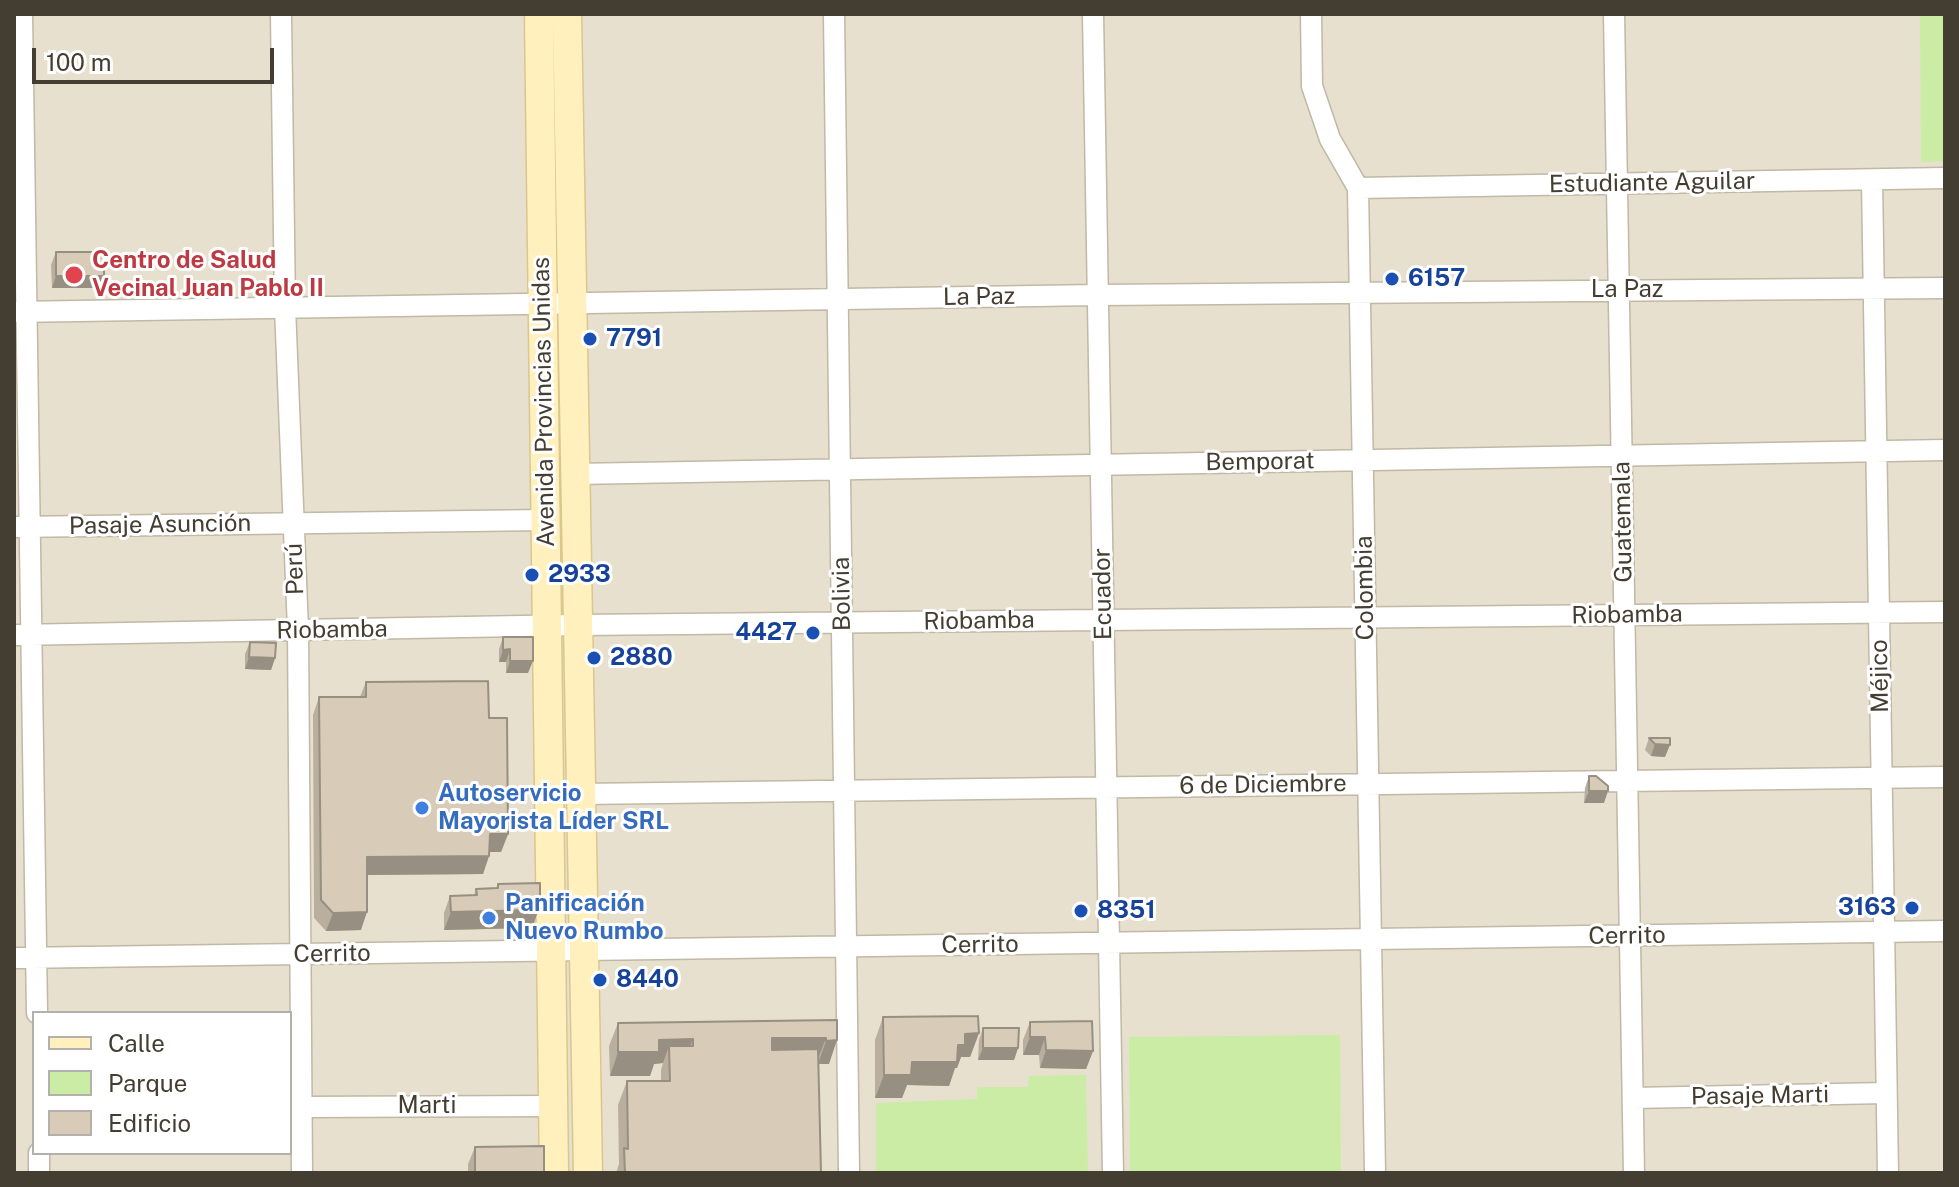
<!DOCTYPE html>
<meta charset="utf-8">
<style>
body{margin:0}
#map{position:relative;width:1959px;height:1187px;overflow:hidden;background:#f3ede1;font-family:"Public Sans",sans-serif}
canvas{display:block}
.frame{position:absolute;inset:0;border:16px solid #443d31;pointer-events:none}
.legend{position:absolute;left:32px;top:1011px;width:260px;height:144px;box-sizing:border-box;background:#fff;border:2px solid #b4b1ad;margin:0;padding:10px 14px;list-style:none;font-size:24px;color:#443d31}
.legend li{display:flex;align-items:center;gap:16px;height:40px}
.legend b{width:40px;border:2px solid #b4b1ad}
.scale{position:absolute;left:32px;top:48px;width:242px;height:36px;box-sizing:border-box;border:4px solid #443d31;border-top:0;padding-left:10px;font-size:24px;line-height:28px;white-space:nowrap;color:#443d31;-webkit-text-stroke:6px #fff;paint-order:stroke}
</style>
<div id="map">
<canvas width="1959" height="1187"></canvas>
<div class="frame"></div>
<ul class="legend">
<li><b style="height:10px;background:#fff0be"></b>Calle</li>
<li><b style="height:22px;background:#cbeca5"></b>Parque</li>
<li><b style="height:22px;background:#d8ccb8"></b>Edificio</li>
</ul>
<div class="scale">100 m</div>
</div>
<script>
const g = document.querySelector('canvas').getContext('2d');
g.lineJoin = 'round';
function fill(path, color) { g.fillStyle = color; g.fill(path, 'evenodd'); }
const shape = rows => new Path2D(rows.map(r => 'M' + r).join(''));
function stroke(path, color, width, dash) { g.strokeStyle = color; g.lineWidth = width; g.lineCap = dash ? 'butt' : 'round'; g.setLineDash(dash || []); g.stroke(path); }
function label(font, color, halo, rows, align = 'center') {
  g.font = font + ' "Public Sans",sans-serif'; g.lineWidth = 6; g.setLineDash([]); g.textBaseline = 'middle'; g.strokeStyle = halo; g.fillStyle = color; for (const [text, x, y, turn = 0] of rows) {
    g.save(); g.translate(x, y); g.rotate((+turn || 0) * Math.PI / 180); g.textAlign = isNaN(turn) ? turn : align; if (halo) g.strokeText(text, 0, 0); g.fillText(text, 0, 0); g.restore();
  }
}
const residential = shape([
 [14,14,1945,14,1945,1173,14,1173],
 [34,1013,290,1013,290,1153,34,1153]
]);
const green = shape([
 [1920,14,1945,14,1945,161,1921,162],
 [1340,1035,1341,1173,1130,1173,1129,1037],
 [1086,1075,1088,1173,876,1173,876,1103,977,1099,977,1087,1028,1087,1029,1076]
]);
const street = shape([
 [22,14,37,1013],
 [281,14,285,307,298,630,302,1173],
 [834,14,849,1173],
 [1093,14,1113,1173],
 [1311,14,1312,86,1330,139,1358,188,1375,1173],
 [1614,14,1634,1173],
 [1872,180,1888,1173],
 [1358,188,1945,178],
 [14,312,1098,295,1945,288],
 [575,474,1945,450],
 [14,527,545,520],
 [14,635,578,625,1945,612],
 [581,794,1945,777],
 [14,958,1945,931],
 [1633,1098,1886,1093],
 [301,1107,553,1106],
 [39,1153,39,1173]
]);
const secondary = shape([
 [539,14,554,1173],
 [567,14,588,1173]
]);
const wall = shape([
 [1945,140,1945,161,1943,161,1943,146],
 [56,252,100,288,52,288,51,265],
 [503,637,528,673,506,673,506,662,499,662,499,649],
 [250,642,275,658,271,670,245,669,245,654],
 [366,682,489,718,508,834,501,852,490,852,489,856,483,874,367,875,361,930,326,931,314,918,313,715,319,697,360,697],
 [1649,738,1665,757,1651,756,1645,750],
 [1589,776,1604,803,1584,803,1585,788],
 [498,884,534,923,527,928,444,930,444,913,450,896,474,895,476,889,496,888],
 [883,1017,979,1033,970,1057,961,1057,957,1068,955,1068,949,1086,907,1085,902,1098,875,1098,875,1040],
 [837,1020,829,1064,818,1064,821,1173,616,1173,619,1164,618,1105,627,1081,661,1081,661,1070,663,1063,654,1064,650,1076,610,1076,609,1046,618,1023],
 [1030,1022,1093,1051,1086,1069,1040,1068,1039,1055,1023,1055,1023,1040],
 [983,1028,1018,1048,1014,1060,978,1060,979,1040],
 [475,1147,544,1173,468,1173,468,1164]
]);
const shadedWall = shape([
 [56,276,104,276,100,288,52,288],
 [510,649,506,662,499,662,503,650],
 [249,657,275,658,271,670,245,669],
 [510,661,533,661,528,673,506,673],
 [1655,744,1670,745,1665,757,1651,756],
 [1589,791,1608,791,1604,803,1584,803],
 [490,834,508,834,501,852,483,852],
 [489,856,483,874,360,875,367,857],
 [540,905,534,923,527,928,444,930,451,912],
 [367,912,361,930,326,931,333,913],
 [979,1033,970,1057,961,1057,957,1068,955,1068,949,1086,907,1085,902,1098,875,1098,884,1075,912,1062,958,1045,965,1034],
 [1030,1037,1045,1037,1039,1055,1023,1055],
 [772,1038,826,1038,817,1061,763,1062],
 [693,1039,684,1063,669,1046,663,1063,654,1064,650,1076,610,1076,618,1052,659,1040],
 [837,1040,829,1064,818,1064,826,1041],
 [983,1048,1018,1048,1014,1060,978,1060],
 [1046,1050,1093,1051,1086,1069,1040,1068]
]);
const building = shape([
 [56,252,104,252,104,276,56,276,56,252],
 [503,637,533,637,533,661,510,661,510,649,503,650,503,637],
 [250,642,276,643,275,658,249,657,250,642],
 [488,681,489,718,507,718,508,834,490,834,489,856,367,857,367,912,333,913,321,900,319,697,366,697,366,682,488,681],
 [1649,738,1670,738,1670,745,1655,744,1649,738],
 [1589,776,1596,776,1608,786,1608,791,1589,791,1589,776],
 [540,883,540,905,533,910,451,912,450,896,477,895,476,889,498,888,498,884,540,883],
 [978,1016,979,1033,965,1034,965,1045,958,1045,957,1062,912,1062,911,1075,884,1075,883,1017,978,1016],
 [837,1020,837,1040,826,1041,826,1038,772,1038,772,1050,818,1049,821,1173,625,1173,624,1148,628,1149,627,1081,670,1081,669,1046,693,1046,693,1039,659,1040,659,1052,618,1052,618,1023,837,1020],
 [1092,1021,1093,1051,1046,1050,1045,1037,1030,1037,1030,1022,1092,1021],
 [983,1028,1019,1028,1018,1048,983,1048,983,1028],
 [544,1146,544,1173,475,1173,475,1147,544,1146]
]);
const markers = [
 [74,275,10,"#e0444e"],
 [1392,279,8,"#1a4fb4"],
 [590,339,8,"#1a4fb4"],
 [532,575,8,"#1a4fb4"],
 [813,633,8,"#1a4fb4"],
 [594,658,8,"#1a4fb4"],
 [422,808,8,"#3f7fe0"],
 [1912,908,8,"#1a4fb4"],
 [1081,911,8,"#1a4fb4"],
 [489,918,8,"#3f7fe0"],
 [600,980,8,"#1a4fb4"]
];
const streetNames = [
 ["Estudiante Aguilar",1652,183,-1],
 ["La Paz",1627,290],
 ["La Paz",979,297,-1],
 ["Avenida Provincias Unidas",544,402,-91],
 ["Bemporat",1260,462,-1],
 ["Guatemala",1623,522,-91],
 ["Pasaje Asunción",160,525,-1],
 ["Perú",295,569,-92],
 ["Colombia",1365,588,-91],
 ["Bolivia",842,594,-91],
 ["Ecuador",1103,594,-91],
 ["Riobamba",1627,615,-1],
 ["Riobamba",979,621,-1],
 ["Riobamba",332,630,-1],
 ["Méjico",1880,676,-91],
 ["6 de Diciembre",1263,785,-1],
 ["Cerrito",1627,936,-1],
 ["Cerrito",980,945,-1],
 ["Cerrito",332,954,-1],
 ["Pasaje Marti",1760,1096,-1],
 ["Marti",427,1106]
];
const healthNames = [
 ["Centro de Salud",92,261],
 ["Vecinal Juan Pablo II",92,289]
];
const transitNames = [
 ["6157",1408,279],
 ["7791",606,339],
 ["2933",548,575],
 ["4427",797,633,"right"],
 ["2880",610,658],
 ["3163",1896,908,"right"],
 ["8351",1097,911],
 ["8440",616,980]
];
const shopNames = [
 ["Autoservicio",438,794],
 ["Mayorista Líder SRL",438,822],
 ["Panificación",505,904],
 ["Nuevo Rumbo",505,932]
];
fill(residential, '#e7e0ce');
fill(green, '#cbeca5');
stroke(street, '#c1b8a6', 23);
stroke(secondary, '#dac78d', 31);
stroke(street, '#fff', 20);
stroke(secondary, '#fff0be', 28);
fill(wall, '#baaf9e');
fill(shadedWall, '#978f81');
fill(building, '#d8ccb8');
stroke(building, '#978f81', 2);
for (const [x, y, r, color] of markers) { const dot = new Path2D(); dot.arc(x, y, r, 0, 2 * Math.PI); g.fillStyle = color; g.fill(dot); stroke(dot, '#fff', 3); }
label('24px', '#443d31', '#fff', streetNames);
label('bold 24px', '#be3a42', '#fff', healthNames, 'left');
label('bold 24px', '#164399', '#fff', transitNames, 'left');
label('bold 24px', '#366cbe', '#fff', shopNames, 'left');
</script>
